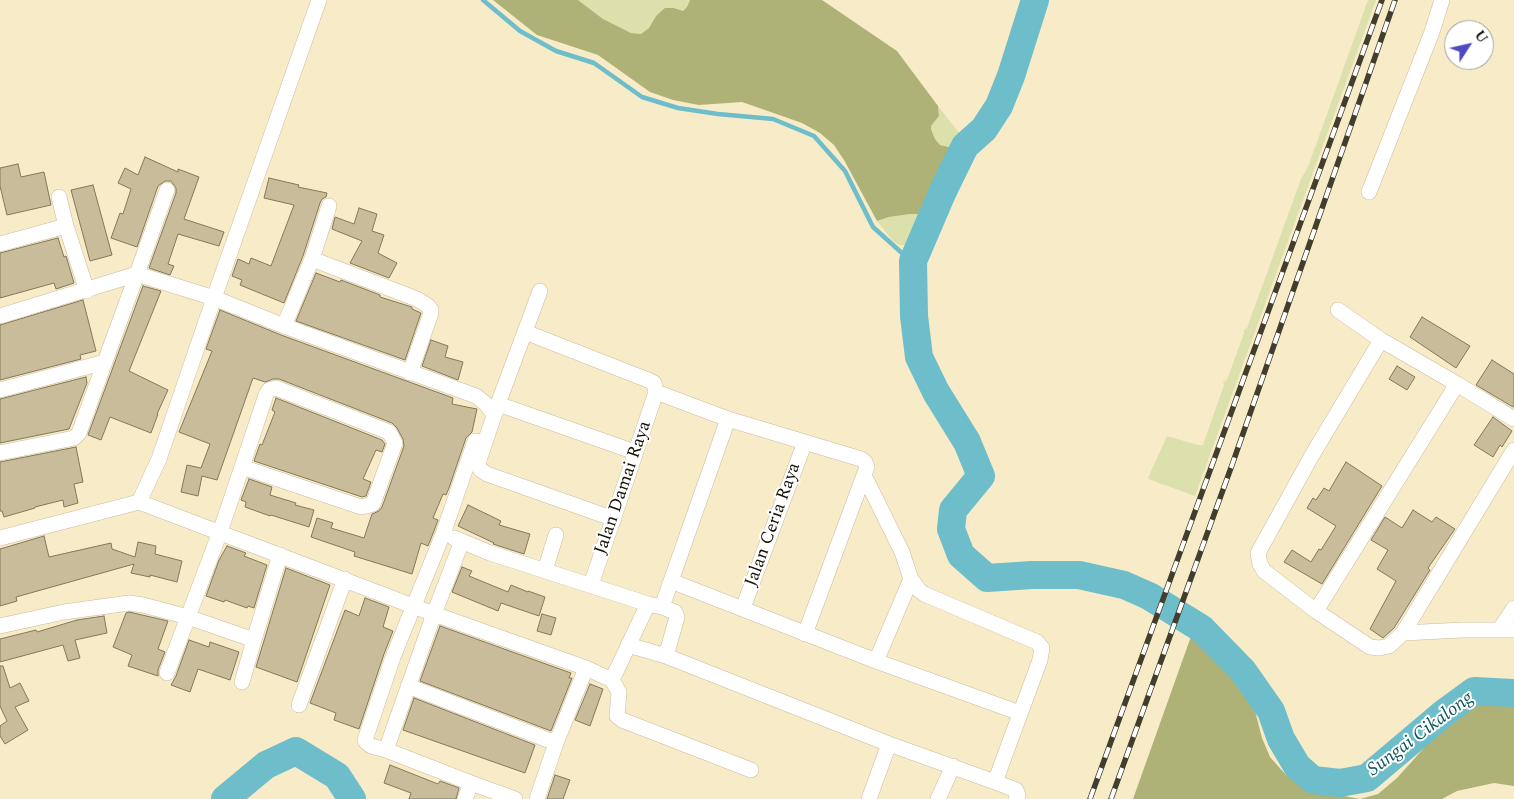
<!DOCTYPE html>
<style>
body{margin:0}
#map{position:relative;width:1514px;height:799px;overflow:hidden;background:#f8ebc8;font-family:Spectral,serif}
canvas{display:block}
.north{position:absolute;left:1444px;top:20px;width:50px;height:50px;box-sizing:border-box;background:#fff;border:1px solid #a2a09b;border-radius:50%;rotate:55deg;font-size:14px;font-weight:700;line-height:20px;text-align:center;color:#161206}
.north::after{content:'';display:block;margin:auto;width:18px;height:22px;background:#4e4bc2;clip-path:polygon(50% 0,100% 100%,50% 72%,0 100%)}
</style>
<div id="map">
<canvas width="1514" height="799"></canvas>
<div class="north">U</div>
</div>
<script>
const g = document.querySelector('canvas').getContext('2d');
g.lineJoin = 'round';
function fill(path, color) { g.fillStyle = color; g.fill(path, 'evenodd'); }
const shape = rows => new Path2D(rows.map(r => 'M' + r).join(''));
function stroke(path, color, width, dash) { g.strokeStyle = color; g.lineWidth = width; g.lineCap = dash ? 'butt' : 'round'; g.setLineDash(dash || []); g.stroke(path); }
function label(font, color, halo, rows, align = 'center') {
  g.font = font + ' Spectral,serif'; g.lineWidth = 4; g.setLineDash([]); g.textBaseline = 'middle'; g.strokeStyle = halo; g.fillStyle = color; for (const [text, x, y, turn = 0] of rows) {
    g.save(); g.translate(x, y); g.rotate((+turn || 0) * Math.PI / 180); g.textAlign = isNaN(turn) ? turn : align; if (halo) g.strokeText(text, 0, 0); g.fillText(text, 0, 0); g.restore();
  }
}
const green = shape([
 [578,0,690,0,687,7,683,11,674,8,656,16,649,28,641,34,631,33,603,19],
 [1368,0,1376,0,1195,496,1151,480,1148,478,1167,436,1198,445,1203,445,1224,385,1223,382,1227,380,1244,333,1244,330,1247,328,1301,179,1308,167],
 [938,106,960,134,953,148,940,145,935,139,931,129,931,126,939,116],
 [928,211,911,245,899,245,892,240,877,221,889,217,910,214,920,214]
]);
const forest = shape([
 [493,0,578,0,603,19,631,33,641,34,649,28,656,16,665,8,674,8,683,11,687,7,690,0,822,0,897,51,938,106,939,116,931,126,931,129,935,139,940,145,953,148,942,172,928,211,920,214,910,214,889,217,877,221,844,160,834,145,820,133,802,123,742,102,699,105,673,100,650,92,598,55,537,35],
 [1194,628,1208,640,1227,663,1254,707,1262,738,1270,757,1286,775,1306,785,1328,793,1360,799,1378,794,1397,778,1415,758,1436,734,1456,707,1475,703,1508,701,1514,702,1514,786,1494,783,1457,791,1442,799,1133,799]
]);
const stream = shape([
 [483,0,520,31,556,51,594,63,642,97,678,108,718,114,773,119,814,136,845,171,873,227,903,254,913,261]
]);
const river = shape([
 [1035,0,1011,76,999,106,984,129,965,146,943,191,913,261,914,316,919,357,936,392,967,442,981,476,953,510,951,529,961,555,987,578,1032,575,1079,575,1124,585,1149,596,1202,629,1243,671,1271,711,1281,739,1297,766,1313,780,1340,783,1367,778,1444,713,1474,691,1514,693],
 [225,799,266,765,296,751,337,776,352,799]
]);
const building = shape([
 [145,157,178,172,178,169,199,177,184,219,224,232,219,246,178,234,168,264,174,266,170,275,149,268,176,193,176,188,171,181,165,181,158,186,137,247,111,238,120,213,123,214,131,189,118,183,125,168,138,175,145,157],
 [18,164,21,177,44,172,51,205,7,215,0,186,0,168,18,164],
 [269,178,299,185,298,187,327,193,326,197,322,199,320,203,303,256,284,303,240,285,242,280,232,276,238,259,249,264,251,258,271,266,294,205,264,198,269,178],
 [93,185,112,255,90,261,71,190,93,185],
 [359,208,377,214,372,231,384,235,378,253,397,263,389,278,350,263,362,241,332,229,335,217,354,224,359,208],
 [58,238,64,257,66,256,74,283,56,289,54,283,0,298,0,253,58,238],
 [316,273,340,282,341,280,380,295,380,297,412,307,412,309,421,313,405,360,296,321,316,273],
 [143,286,161,291,129,371,168,390,157,414,158,414,151,433,110,417,101,440,88,435,143,286],
 [83,300,96,351,80,355,81,359,0,380,0,325,83,300],
 [220,310,281,335,453,398,452,404,477,409,472,432,466,438,449,488,446,495,443,494,433,518,438,520,434,531,428,546,421,543,412,574,354,556,355,552,311,537,317,518,333,523,331,528,364,538,372,514,379,511,382,507,404,446,403,439,397,428,392,423,279,379,273,379,265,382,253,378,217,480,202,476,198,496,181,492,187,465,201,468,210,444,179,432,212,351,206,349,220,310],
 [1422,317,1470,346,1456,368,1410,337,1422,317],
 [431,340,448,346,445,357,463,362,458,380,422,366,431,340],
 [1492,360,1514,374,1514,405,1513,407,1476,385,1492,360],
 [1397,366,1415,377,1407,390,1389,379,1397,366],
 [86,377,87,383,69,429,0,443,0,399,86,377],
 [276,398,382,440,385,444,382,452,376,450,363,479,371,482,366,496,362,497,254,461,260,444,262,445,275,412,272,410,276,398],
 [1493,417,1512,431,1502,447,1500,445,1493,457,1474,445,1493,417],
 [76,447,83,482,74,484,78,503,64,507,63,500,35,507,35,508,4,517,2,511,0,511,0,462,76,447],
 [1346,462,1382,486,1322,584,1284,562,1292,550,1311,562,1319,549,1321,550,1336,526,1307,508,1313,498,1316,500,1324,488,1329,491,1346,462],
 [249,479,272,487,270,495,296,503,295,505,314,510,309,527,271,515,270,516,245,507,246,502,241,500,249,479],
 [468,505,501,521,499,525,530,534,524,554,493,544,494,543,458,526,468,505],
 [1413,510,1432,522,1436,517,1455,529,1428,568,1430,570,1394,628,1383,638,1370,629,1396,581,1377,569,1388,550,1371,540,1385,517,1402,528,1413,510],
 [44,536,49,557,111,543,112,549,135,557,138,542,156,546,155,554,182,561,177,582,150,575,150,577,131,573,134,564,16,597,17,601,0,606,0,549,44,536],
 [227,546,246,553,244,556,267,565,254,608,248,606,247,608,225,600,224,602,206,596,219,560,227,546],
 [462,567,472,571,469,576,508,592,511,585,528,592,528,591,545,597,539,616,501,603,498,611,452,592,462,567],
 [286,568,330,585,297,682,256,667,286,568],
 [365,598,389,607,383,627,393,631,384,654,359,729,334,720,336,713,310,703,345,610,359,616,365,598],
 [129,612,168,621,158,649,165,652,158,670,158,676,128,666,132,655,113,647,126,613,129,612],
 [542,614,556,618,551,635,537,631,542,614],
 [104,616,107,633,75,640,80,658,68,661,63,645,0,662,0,639,36,630,37,632,77,620,104,616],
 [440,626,571,673,569,678,572,678,551,731,420,681,440,626],
 [189,640,209,647,210,642,239,652,230,680,198,669,190,692,171,685,176,676,189,640],
 [0,666,3,666,10,688,20,683,29,701,15,707,28,730,5,744,0,736,0,726,7,721,0,706,0,666],
 [590,684,603,689,590,726,575,720,590,684],
 [414,698,535,745,525,773,403,730,414,698],
 [390,765,438,784,440,781,459,788,456,799,409,799,411,793,384,783,390,765],
 [555,775,570,780,563,799,547,799,555,775]
]);
const street = shape([
 [167,190,137,274,214,298,284,326,476,396,486,404,494,414],
 [1369,192,1432,32,1442,0],
 [59,197,66,226,87,291],
 [0,244,66,226],
 [312,259,417,299,428,306,431,310,431,313,410,373],
 [540,291,498,404,479,460,478,466,481,470,487,474,614,519],
 [1338,310,1381,340,1457,384,1514,419],
 [0,316,137,274,79,433,74,438,0,453],
 [284,326,312,259,329,206],
 [525,332,648,380,654,383,656,392],
 [1381,340,1311,457,1258,553,1260,564,1264,571,1316,611,1370,647,1379,648,1389,646,1403,633,1462,630,1514,630],
 [0,390,105,362],
 [656,392,728,419,861,459,865,462,867,467,805,634],
 [498,404,635,452],
 [485,442,475,441,443,534,393,657,365,740,366,742,371,746,386,750,471,783,515,799],
 [864,475,902,552,911,579,919,590,924,594,1037,642,1042,648,1040,660,995,782],
 [139,502,159,459,214,298,319,0],
 [0,538,139,502,434,614,586,668,612,680,648,604,662,607,675,612,677,617,666,656],
 [454,538,490,553,648,604],
 [545,570,556,535],
 [671,581,728,419],
 [591,585,656,392],
 [662,607,671,581,876,661,1020,713],
 [743,608,805,442],
 [1316,611,1457,384],
 [0,626,64,612,129,603,143,605,188,617,220,532,242,467,266,395,269,390,276,388,389,432,395,443,373,504,366,506,361,507,242,467],
 [1500,629,1514,608],
 [1403,633,1514,450],
 [628,645,666,656,889,744,995,782,1016,790,1018,795,1016,799],
 [876,661,911,579],
 [167,673,188,617,254,640,280,555],
 [612,680,619,692,617,716,622,720,751,770],
 [242,682,254,640],
 [408,686,556,743],
 [299,705,345,579],
 [386,750,434,614,462,541],
 [465,799,471,783],
 [537,799,556,743,586,668],
 [869,799,889,744],
 [938,799,953,766]
]);
const rail = shape([
 [1090,799,1382,0],
 [1111,799,1232,465,1395,0]
]);
const streetNames = [
 ["Jalan Damai Raya",624,488,-71],
 ["Jalan Ceria Raya",774,525,-70]
];
const waterNames = [
 ["Sungai Cikalong",1421,735,-37]
];
fill(green, '#dce0ac');
fill(forest, '#afb276');
stroke(stream, '#6dbdca', 4.5);
stroke(river, '#6dbdca', 28);
fill(building, '#c8bc9a');
stroke(building, '#837858', 1);
stroke(street, '#c8bc9b', 16);
stroke(street, '#fff', 15);
stroke(rail, '#433d2c', 5.5);
stroke(rail, '#fff', 4, [11]);
label('18px', '#161206', '#fff', streetNames);
label('italic 19px', '#0d545d', '#fff', waterNames);
</script>
